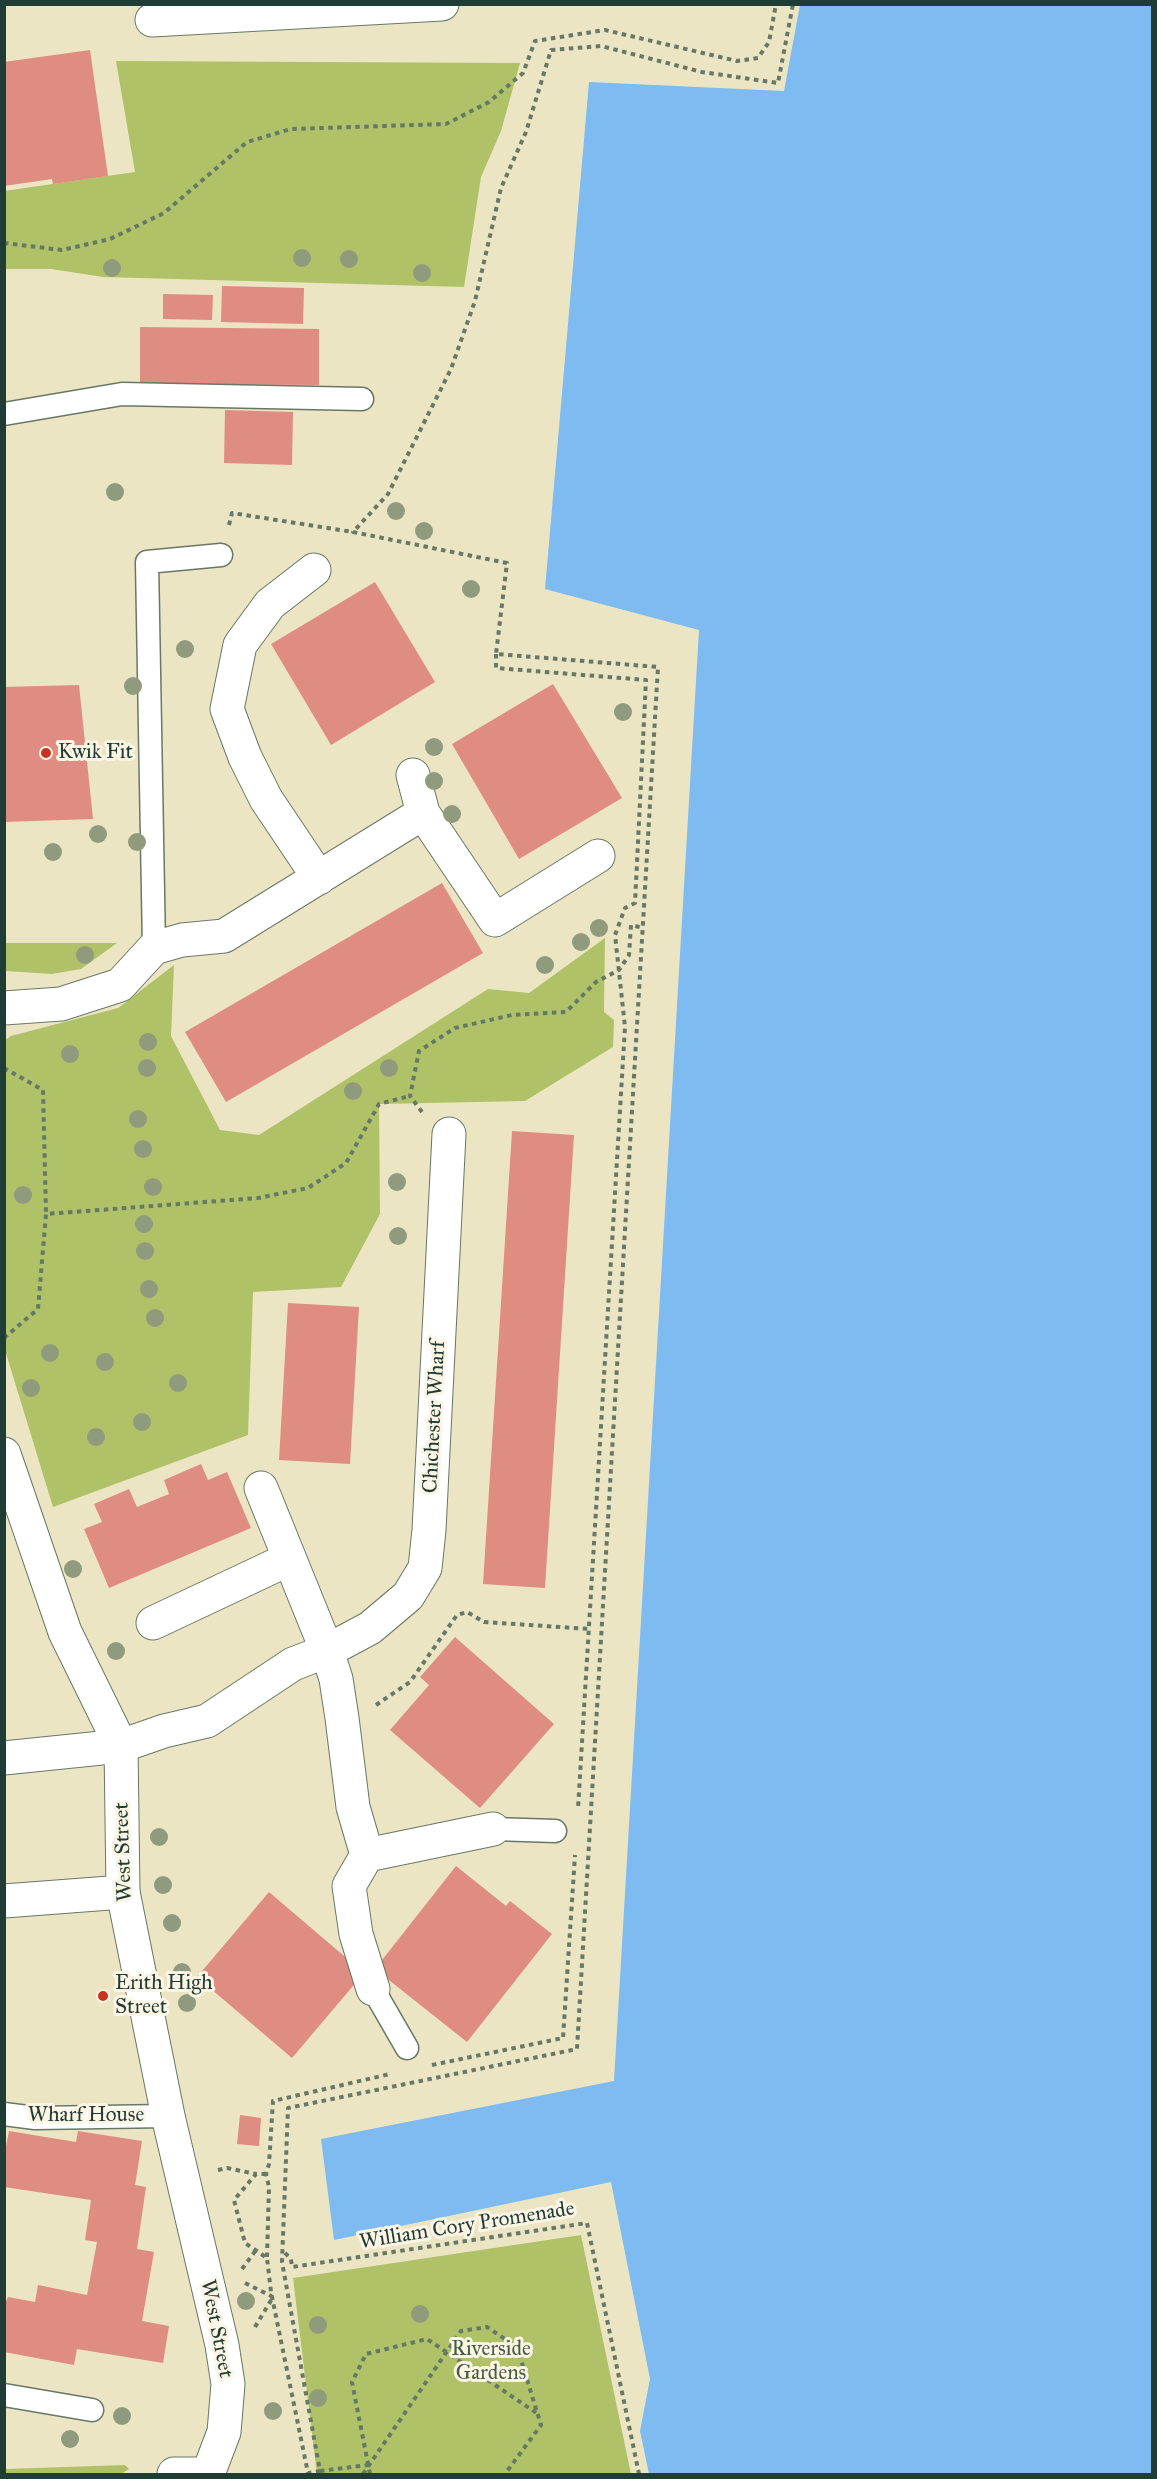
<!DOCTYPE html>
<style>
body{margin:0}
#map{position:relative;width:1157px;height:2479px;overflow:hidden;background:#ece5c4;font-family:"IM FELL Great Primer",serif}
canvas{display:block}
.frame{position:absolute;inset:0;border:6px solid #1f3d34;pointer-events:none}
</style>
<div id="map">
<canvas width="1157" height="2479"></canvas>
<div class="frame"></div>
</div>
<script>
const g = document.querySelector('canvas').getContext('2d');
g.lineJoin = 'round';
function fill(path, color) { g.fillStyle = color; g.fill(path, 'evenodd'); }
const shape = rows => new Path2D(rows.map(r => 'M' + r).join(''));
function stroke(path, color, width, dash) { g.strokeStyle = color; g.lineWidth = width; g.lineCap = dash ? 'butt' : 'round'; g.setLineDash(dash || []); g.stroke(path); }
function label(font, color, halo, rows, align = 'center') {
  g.font = font + ' "IM FELL Great Primer",serif'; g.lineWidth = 6; g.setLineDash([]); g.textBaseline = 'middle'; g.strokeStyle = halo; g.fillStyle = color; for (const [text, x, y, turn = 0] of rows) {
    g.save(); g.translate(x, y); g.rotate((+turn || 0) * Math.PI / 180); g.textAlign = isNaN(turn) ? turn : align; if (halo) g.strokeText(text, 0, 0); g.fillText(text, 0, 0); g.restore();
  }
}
const green = shape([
 [116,61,520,63,501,131,481,177,464,287,103,277,51,269,5,269,4,191,135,172],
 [605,938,604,1012,614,1020,613,1047,525,1101,379,1104,380,1214,341,1287,253,1292,248,1435,53,1507,5,1350,5,1040,11,1036,118,1008,174,965,171,1036,220,1130,259,1135,488,989,529,993],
 [5,943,117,943,81,969,52,974,5,971],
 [581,2235,631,2474,317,2474,293,2278],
 [125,2465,129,2469,121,2474,5,2474,5,2469]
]);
const water = shape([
 [800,5,1152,5,1152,2474,649,2474,640,2431,650,2379,611,2182,334,2240,321,2139,614,2081,699,630,545,589,589,82,784,91]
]);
const building = shape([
 [90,50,108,176,53,184,52,179,4,186,4,62],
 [222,286,304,288,303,324,221,322],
 [163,294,213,295,212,320,163,319],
 [140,327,319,329,319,385,140,384],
 [225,410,293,412,292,465,224,463],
 [375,582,435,682,331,745,271,644],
 [553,684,622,798,519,859,452,744],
 [79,685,93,819,4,822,4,687],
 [442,883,483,953,226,1102,185,1032],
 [512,1131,574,1135,545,1588,483,1584],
 [288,1303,359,1307,350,1464,279,1460],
 [201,1464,208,1480,227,1472,251,1528,109,1588,84,1529,102,1522,94,1504,129,1489,137,1507,169,1494,164,1480],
 [455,1637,554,1724,480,1808,390,1730,429,1685,420,1677],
 [456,1866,506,1906,510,1901,552,1934,467,2042,375,1969],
 [269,1892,364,1973,292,2058,197,1977],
 [240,2115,261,2118,259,2146,237,2144],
 [9,2131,76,2142,78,2131,142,2141,135,2185,146,2187,137,2249,154,2252,142,2321,169,2326,163,2363,77,2349,74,2365,4,2352,4,2306,8,2297,35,2302,38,2285,87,2295,97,2242,85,2240,91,2200,4,2187,4,2157]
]);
const path = shape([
 [4,243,62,250,110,239,164,213,247,142,291,129,446,124,489,102,523,73,535,41,605,30,737,61,758,58,769,42,776,4],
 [229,525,232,513,353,532],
 [496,654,496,668,646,680,635,903,625,908,615,935,625,1027,578,1809],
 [4,1068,43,1090,46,1214],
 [422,1112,410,1096,419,1051,455,1028,512,1015,566,1012,596,982,619,970,629,955,631,925,643,928],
 [4,1338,38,1309,46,1214,258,1198,308,1188,346,1163,379,1104,410,1096],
 [376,1705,410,1682,457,1615,467,1612,484,1622,590,1629],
 [432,2065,563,2038,575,1855],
 [218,2170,227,2168,256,2174],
 [266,2174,256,2174,234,2200,245,2243,267,2258,271,2292,308,2473,320,2471,282,2262,288,2108,577,2049,658,667,496,654,507,563,353,532,388,494,451,369,475,301,501,188,526,132,551,50,601,46,702,72,778,83,793,4],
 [285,2253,291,2259,292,2267,587,2223,639,2474],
 [267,2257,269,2187,266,2174,269,2164,273,2101,390,2074],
 [242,2269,256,2250],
 [245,2283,273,2297],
 [255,2327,273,2297],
 [320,2471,368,2465],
 [363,2474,461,2331,487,2327,517,2347,541,2425,505,2474],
 [370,2474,352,2382,366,2354,427,2339,538,2414]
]);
const service = shape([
 [4,414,122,394,362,399],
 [154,948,147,562,221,555],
 [493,1829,555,1831],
 [373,1989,407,2048],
 [4,2114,35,2118,168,2116],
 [4,2395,92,2410]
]);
const minor = shape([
 [152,20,442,4],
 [314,570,270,604,240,645,227,709,245,757,266,799,319,878],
 [423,813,495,920,598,856],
 [4,1008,61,1004,120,985,154,948,182,940,224,936,423,813,413,775],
 [261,1488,327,1651,370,1628,408,1596,425,1568,429,1530,449,1134],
 [153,1623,289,1559],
 [4,1758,121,1746,164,1731,207,1721,293,1664,327,1651,336,1679,342,1718,353,1807,367,1855,349,1886,356,1934,373,1989],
 [367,1855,493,1829],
 [4,1901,123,1892]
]);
const tertiary = shape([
 [4,1454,65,1632,121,1746,123,1892,168,2116,222,2345,228,2384,224,2432,208,2474],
 [174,2474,209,2474]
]);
const trees = [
 [302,258],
 [349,259],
 [112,268],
 [422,273],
 [115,492],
 [396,511],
 [424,531],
 [471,589],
 [185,649],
 [133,686],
 [623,712],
 [434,747],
 [434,781],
 [452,814],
 [98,834],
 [137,842],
 [53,852],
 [599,928],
 [581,942],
 [85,955],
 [545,965],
 [148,1042],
 [70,1054],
 [147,1068],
 [389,1068],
 [353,1091],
 [138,1119],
 [143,1149],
 [397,1182],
 [153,1187],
 [23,1195],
 [144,1224],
 [398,1236],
 [145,1251],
 [149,1289],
 [155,1318],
 [50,1353],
 [105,1362],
 [178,1383],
 [31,1388],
 [142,1422],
 [96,1437],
 [73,1569],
 [116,1651],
 [159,1837],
 [163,1885],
 [172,1923],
 [182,1972],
 [187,2003],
 [246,2301],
 [420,2314],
 [318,2325],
 [318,2398],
 [273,2411],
 [122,2416],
 [70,2439]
];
const markers = [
 [46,753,6,"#c8321e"],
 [103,1996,6,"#c8321e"]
];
const poiNames = [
 ["Kwik Fit",58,753],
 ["Erith High",115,1984],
 ["Street",115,2008]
];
const streetNames = [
 ["Chichester Wharf",435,1417,-87],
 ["West Street",124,1852,-92],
 ["Wharf House",86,2116],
 ["William Cory Promenade",467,2226,-9],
 ["West Street",216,2329,79]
];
const parkNames = [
 ["Riverside",491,2350],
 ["Gardens",491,2374]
];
fill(green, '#afc267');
fill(water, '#7dbbf0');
fill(building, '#df8c83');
stroke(service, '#677866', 25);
stroke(minor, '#677866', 35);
stroke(tertiary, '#677866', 35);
stroke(path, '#677866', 4, [4.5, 4.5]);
stroke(service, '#fff', 22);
stroke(minor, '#fff', 33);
stroke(tertiary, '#fff', 33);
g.fillStyle = '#8f9b7c';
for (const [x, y] of trees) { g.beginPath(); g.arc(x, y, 9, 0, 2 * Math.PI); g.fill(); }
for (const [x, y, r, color] of markers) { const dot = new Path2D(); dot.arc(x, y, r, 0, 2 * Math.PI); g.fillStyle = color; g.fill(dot); stroke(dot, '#fcf5e5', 2); }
label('21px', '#1f3d34', '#fcf5e5', poiNames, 'left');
label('21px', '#1f3d34', '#fcf5e5', streetNames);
label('21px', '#435e41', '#fcf5e5', parkNames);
</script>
